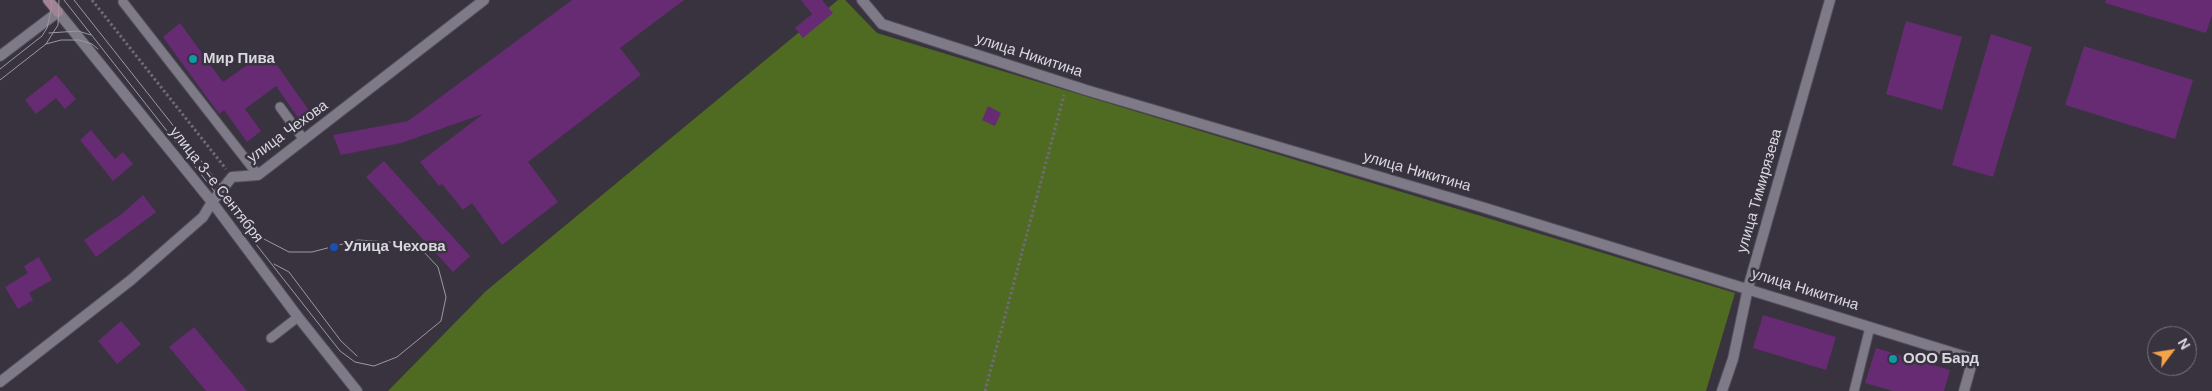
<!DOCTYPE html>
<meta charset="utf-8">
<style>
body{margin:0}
#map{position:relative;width:2212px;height:391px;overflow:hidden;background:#38333f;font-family:"DM Sans",sans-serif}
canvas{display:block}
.north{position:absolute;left:2147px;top:326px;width:50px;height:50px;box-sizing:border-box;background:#38333f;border:1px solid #79757f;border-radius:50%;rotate:59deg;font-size:14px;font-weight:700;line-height:20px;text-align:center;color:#dad8df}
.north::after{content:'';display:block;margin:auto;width:18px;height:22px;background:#f6a247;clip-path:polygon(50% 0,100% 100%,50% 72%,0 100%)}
</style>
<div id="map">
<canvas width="2212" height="391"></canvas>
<div class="north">N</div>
</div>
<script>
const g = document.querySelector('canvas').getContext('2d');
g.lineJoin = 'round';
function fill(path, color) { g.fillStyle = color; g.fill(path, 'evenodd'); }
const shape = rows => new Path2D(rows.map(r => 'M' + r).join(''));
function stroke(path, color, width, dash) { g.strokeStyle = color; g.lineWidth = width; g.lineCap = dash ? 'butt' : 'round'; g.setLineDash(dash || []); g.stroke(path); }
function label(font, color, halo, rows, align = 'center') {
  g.font = font + ' "DM Sans",sans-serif'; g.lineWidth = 5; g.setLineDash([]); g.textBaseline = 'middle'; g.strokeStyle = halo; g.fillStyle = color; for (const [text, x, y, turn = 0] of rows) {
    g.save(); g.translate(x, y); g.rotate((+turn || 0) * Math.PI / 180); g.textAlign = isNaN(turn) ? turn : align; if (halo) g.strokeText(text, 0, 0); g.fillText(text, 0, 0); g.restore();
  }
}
const forest = shape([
 [838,0,845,0,877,33,1735,293,1706,391,388,391,486,291]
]);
const building = shape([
 [572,0,684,0,620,48,641,75,528,162,558,202,502,245,472,203,463,210,442,184,439,186,420,162,483,114,401,143,341,155,333,135,408,121],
 [801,0,822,0,833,13,803,38,795,28,812,14],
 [2106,0,2212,0,2212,15,2206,33,2105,3],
 [1906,21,1962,37,1942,110,1886,94],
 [180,23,223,82,267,51,310,112,299,119,276,86,245,109,261,131,247,142,224,110,219,114,163,37],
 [1991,34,2032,47,1993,177,1952,165],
 [2084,46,2193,80,2175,139,2065,105],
 [56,75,76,99,65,109,56,98,36,114,25,100],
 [988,106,1001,113,995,126,982,120],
 [91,130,115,159,123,152,133,164,113,181,80,140],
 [384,161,470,256,453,272,366,177],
 [143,195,156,212,96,257,84,240,123,213],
 [39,257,52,280,29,293,33,300,18,309,5,287,28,273,24,266],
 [1763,315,1836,337,1826,370,1753,348],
 [121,321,141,344,117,364,98,341],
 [194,327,247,391,206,391,169,347],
 [1876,348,1950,370,1944,391,1893,391,1865,383]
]);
const path = shape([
 [92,0,226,169],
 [985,391,1064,95]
]);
const lane = shape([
 [123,2,258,175],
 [280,107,304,140],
 [271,338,298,317],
 [1854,391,1870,327]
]);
const street = shape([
 [862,0,882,24,1086,90,1485,208,1973,359,1964,391],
 [0,56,58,12,212,202,298,317,357,391],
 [0,382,131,280,203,217,212,202,232,177,258,175,484,0],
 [1722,391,1733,359,1748,288,1830,0]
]);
const secondary = shape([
 [48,0,58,12]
]);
const tram = shape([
 [64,0,340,351,355,362,374,366,397,357,441,321,446,297,438,267,422,250,389,242,358,240,312,252,289,252,262,238,74,0],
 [49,33,78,31,91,35],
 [46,44,61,40,79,40,92,44,98,49],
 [0,69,42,36,47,28,52,5,51,0],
 [0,80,46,44,58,25,59,0],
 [274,264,289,272,341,341,357,356]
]);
const markers = [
 [193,59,5,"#0f9aa8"],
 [334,247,5,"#1a4fb4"],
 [1893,359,5,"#0f9aa8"]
];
const streetNames = [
 ["улица Никитина",1029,56,18],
 ["улица Чехова",288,132,-36],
 ["улица Никитина",1417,172,16],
 ["улица 3-е Сентября",216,185,52],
 ["улица Тимирязева",1760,191,-74],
 ["улица Никитина",1805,290,17]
];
const poiNames = [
 ["Мир Пива",203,59],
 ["Улица Чехова",344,247],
 ["ООО Бард",1903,359]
];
fill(forest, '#4f6a21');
fill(building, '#672b73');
stroke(lane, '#53505a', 11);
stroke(street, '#53505a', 12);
stroke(secondary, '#53505a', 12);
stroke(path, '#6f6b75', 3, [2.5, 2.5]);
stroke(lane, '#7f7a87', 9);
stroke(street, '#7f7a87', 10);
stroke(secondary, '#a18393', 10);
stroke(tram, '#9c99a2', 1);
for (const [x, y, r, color] of markers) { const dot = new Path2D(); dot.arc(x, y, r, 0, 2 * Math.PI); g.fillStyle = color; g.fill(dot); stroke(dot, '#38333f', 2); }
label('15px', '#dad8df', '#38333f', streetNames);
label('bold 15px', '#dad8df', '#38333f', poiNames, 'left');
</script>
